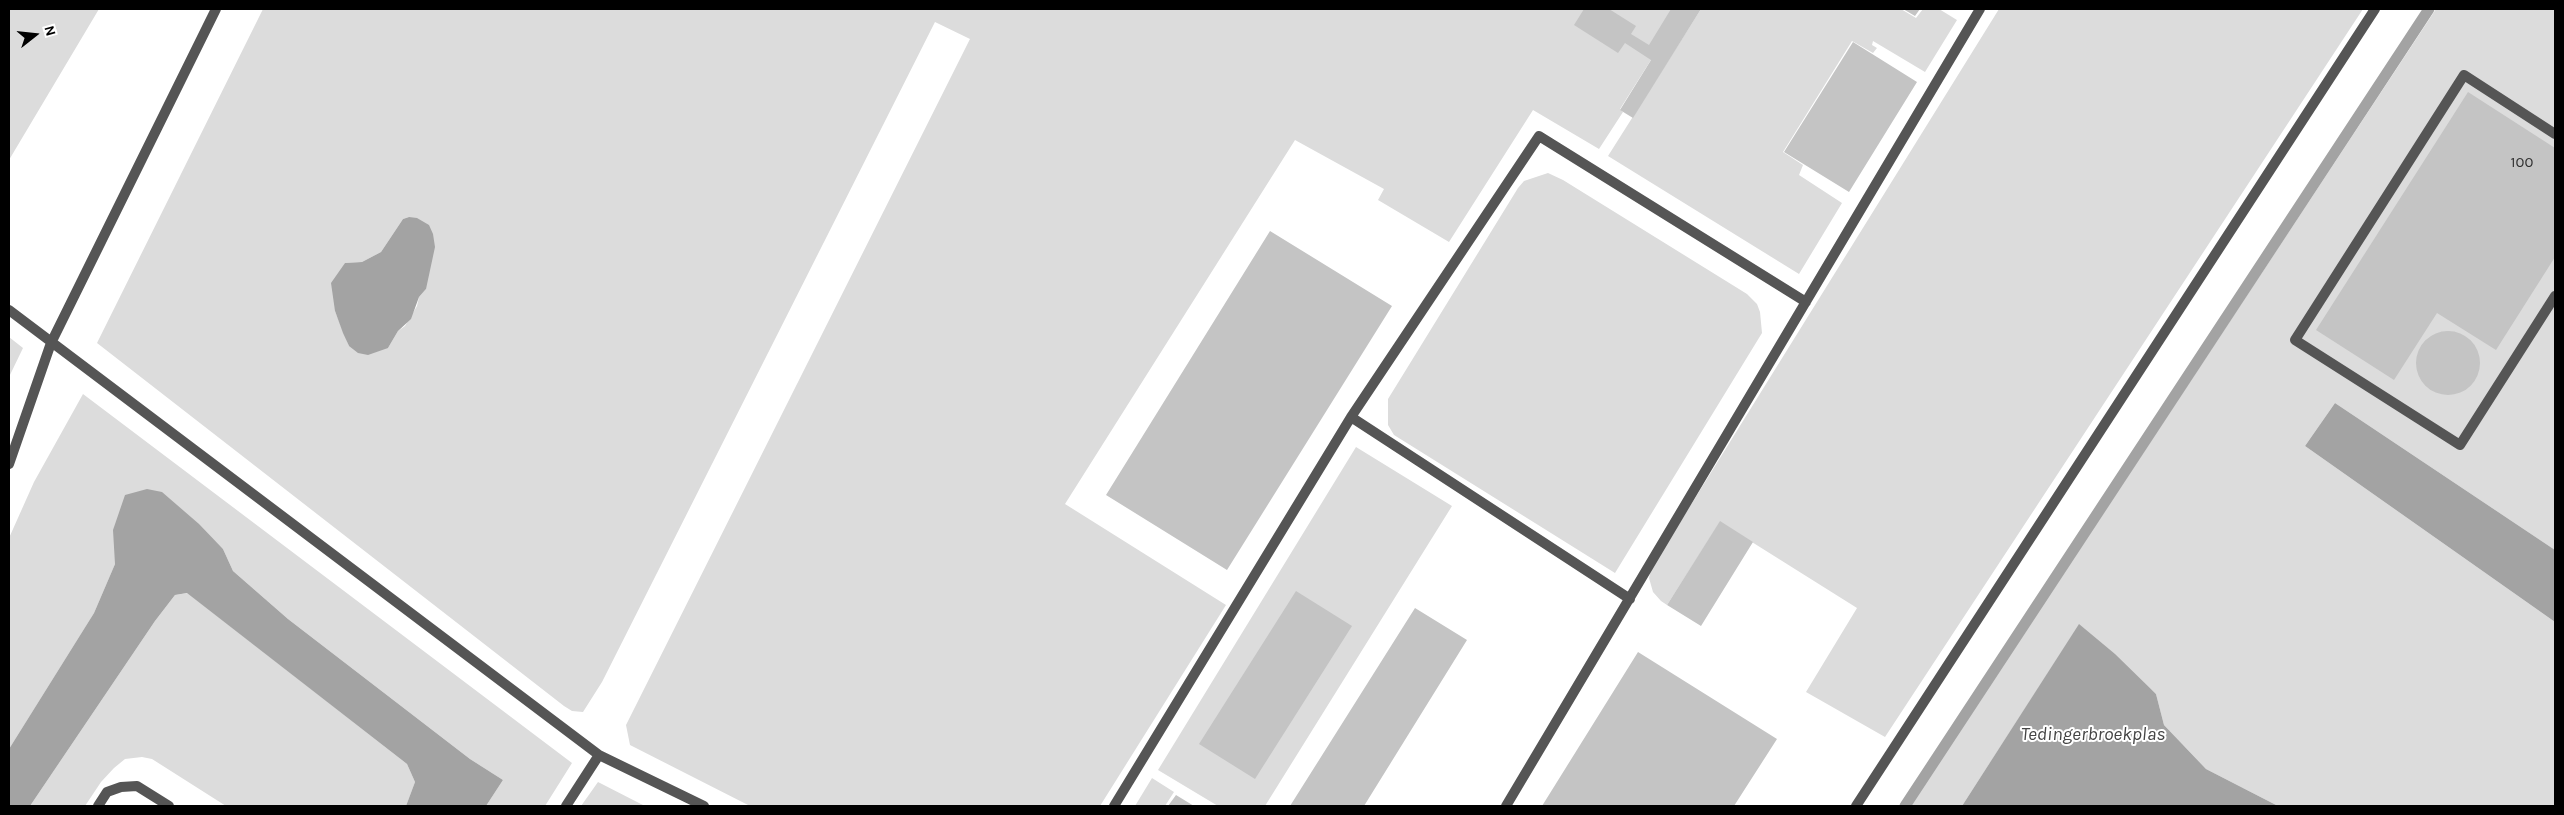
<!DOCTYPE html>
<style>
body{margin:0}
#map{position:relative;width:2564px;height:815px;overflow:hidden;background:#fff;font-family:Karla,sans-serif}
canvas{display:block}
.frame{position:absolute;inset:0;border:10px solid #000;pointer-events:none}
.north{position:absolute;left:10px;top:10px;width:50px;height:50px;-webkit-text-stroke:4px #fff;paint-order:stroke;rotate:74deg;font-size:14px;font-weight:700;line-height:20px;text-align:center;color:#000}
.north::after{content:'';display:block;margin:auto;width:18px;height:22px;background:#000;clip-path:polygon(50% 0,100% 100%,50% 72%,0 100%)}
</style>
<div id="map">
<canvas width="2564" height="815"></canvas>
<div class="frame"></div>
<div class="north">N</div>
</div>
<script>
const g = document.querySelector('canvas').getContext('2d');
g.lineJoin = 'round';
function fill(path, color) { g.fillStyle = color; g.fill(path, 'evenodd'); }
const shape = rows => new Path2D(rows.map(r => 'M' + r).join(''));
function stroke(path, color, width, dash) { g.strokeStyle = color; g.lineWidth = width; g.lineCap = dash ? 'butt' : 'round'; g.setLineDash(dash || []); g.stroke(path); }
function label(font, color, halo, rows, align = 'center') {
  g.font = font + ' Karla,sans-serif'; g.lineWidth = 4; g.setLineDash([]); g.textBaseline = 'middle'; g.strokeStyle = halo; g.fillStyle = color; for (const [text, x, y, turn = 0] of rows) {
    g.save(); g.translate(x, y); g.rotate((+turn || 0) * Math.PI / 180); g.textAlign = isNaN(turn) ? turn : align; if (halo) g.strokeText(text, 0, 0); g.fillText(text, 0, 0); g.restore();
  }
}
const green = shape([
 [9,9,99,9,9,160],
 [263,9,1683,9,1620,109,1623,112,1599,149,1533,110,1449,242,1378,200,1384,189,1295,140,1065,504,1226,605,1100,806,750,806,630,745,626,725,970,39,935,22,602,682,583,712,572,711,564,706,97,343],
 [409,217,426,289,419,297,417,306,405,326,398,331,388,348,349,346,335,311,345,263,362,262,381,252,403,219],
 [1701,9,1901,9,1916,18,1923,9,1939,9,1957,20,1925,72,1873,41,1872,45,1877,48,1873,53,1852,41,1783,152,1803,165,1799,175,1842,203,1799,274,1608,156],
 [1999,9,2363,9,1885,737,1806,692,1857,608,1720,522,1667,605,1661,601,1653,592,1649,578,1651,569],
 [2436,9,2555,9,2555,550,2335,403,2305,446,2555,622,2555,806,2278,806,2206,769,2164,725,2156,694,2079,625,1962,806,1910,806],
 [1548,173,1563,180,1747,294,1757,304,1760,312,1762,333,1615,573,1394,435,1388,425,1388,399,1518,188,1524,181],
 [9,337,23,348,9,377],
 [83,394,572,763,545,806,486,806,503,780,470,759,288,619,233,571,223,549,186,514,115,547,115,564,94,613,9,749,9,538,34,482],
 [1356,447,1452,506,1265,806,1218,806,1158,770],
 [188,593,407,764,415,782,406,806,226,806,152,759,142,757,125,759,114,768,101,782,85,806,30,806,155,621,175,595],
 [1152,778,1174,792,1165,806,1135,806],
 [598,782,639,803,645,806,581,806]
]);
const water = shape([
 [409,217,417,218,429,225,433,234,435,247,426,289,419,297,411,319,398,331,388,348,368,355,358,353,349,346,343,333,335,311,331,283,345,263,362,262,381,252,403,219],
 [2335,403,2555,550,2555,622,2305,446],
 [147,489,162,492,199,524,223,549,233,571,288,619,470,759,503,780,486,806,406,806,415,782,407,764,187,593,175,595,155,621,30,806,9,806,9,749,94,613,115,564,113,530,125,495],
 [2079,624,2115,654,2156,694,2164,725,2206,769,2278,806,1962,806]
]);
const stream = shape([
 [1905,806,2429,9]
]);
const building = shape([
 [1584,9,1609,9,1636,26,1631,34,1649,45,1671,9,1701,9,1633,118,1620,110,1651,60,1625,43,1618,53,1574,25],
 [1903,9,1920,9,1915,16],
 [1853,42,1917,82,1849,192,1784,152],
 [2468,92,2555,148,2555,257,2496,350,2437,313,2394,380,2316,330],
 [1270,231,1392,306,1227,570,1106,495],
 '2416 363a32 32 0 1 1 64 0a32 32 0 1 1-64 0Z',
 [1720,521,1753,542,1701,626,1667,605],
 [1296,591,1352,626,1255,779,1199,744],
 [1415,608,1467,640,1364,806,1290,806],
 [1638,652,1777,739,1734,806,1542,806],
 [1176,795,1194,806,1168,806]
]);
const service = shape([
 [2555,134,2464,75,2295,340,2460,445,2555,296],
 [9,310,599,755,704,806],
 [1351,417,1630,599],
 [9,464,51,343,216,9],
 [98,806,107,792,121,787,137,786,169,806],
 [566,806,599,755],
 [1114,806,1351,417,1539,136,1806,302],
 [1506,806,1980,9],
 [1856,806,2375,9]
]);
const numberNames = [
 ["100",2522,163]
];
const waterNames = [
 ["Tedingerbroekplas",2093,735]
];
fill(green, '#dcdcdc');
fill(water, '#a3a3a3');
stroke(stream, '#a3a3a3', 11);
fill(building, '#c4c4c4');
stroke(service, '#555', 10);
label('15px', '#313131', null, numberNames);
label('italic 19px', '#444', '#fff', waterNames);
</script>
